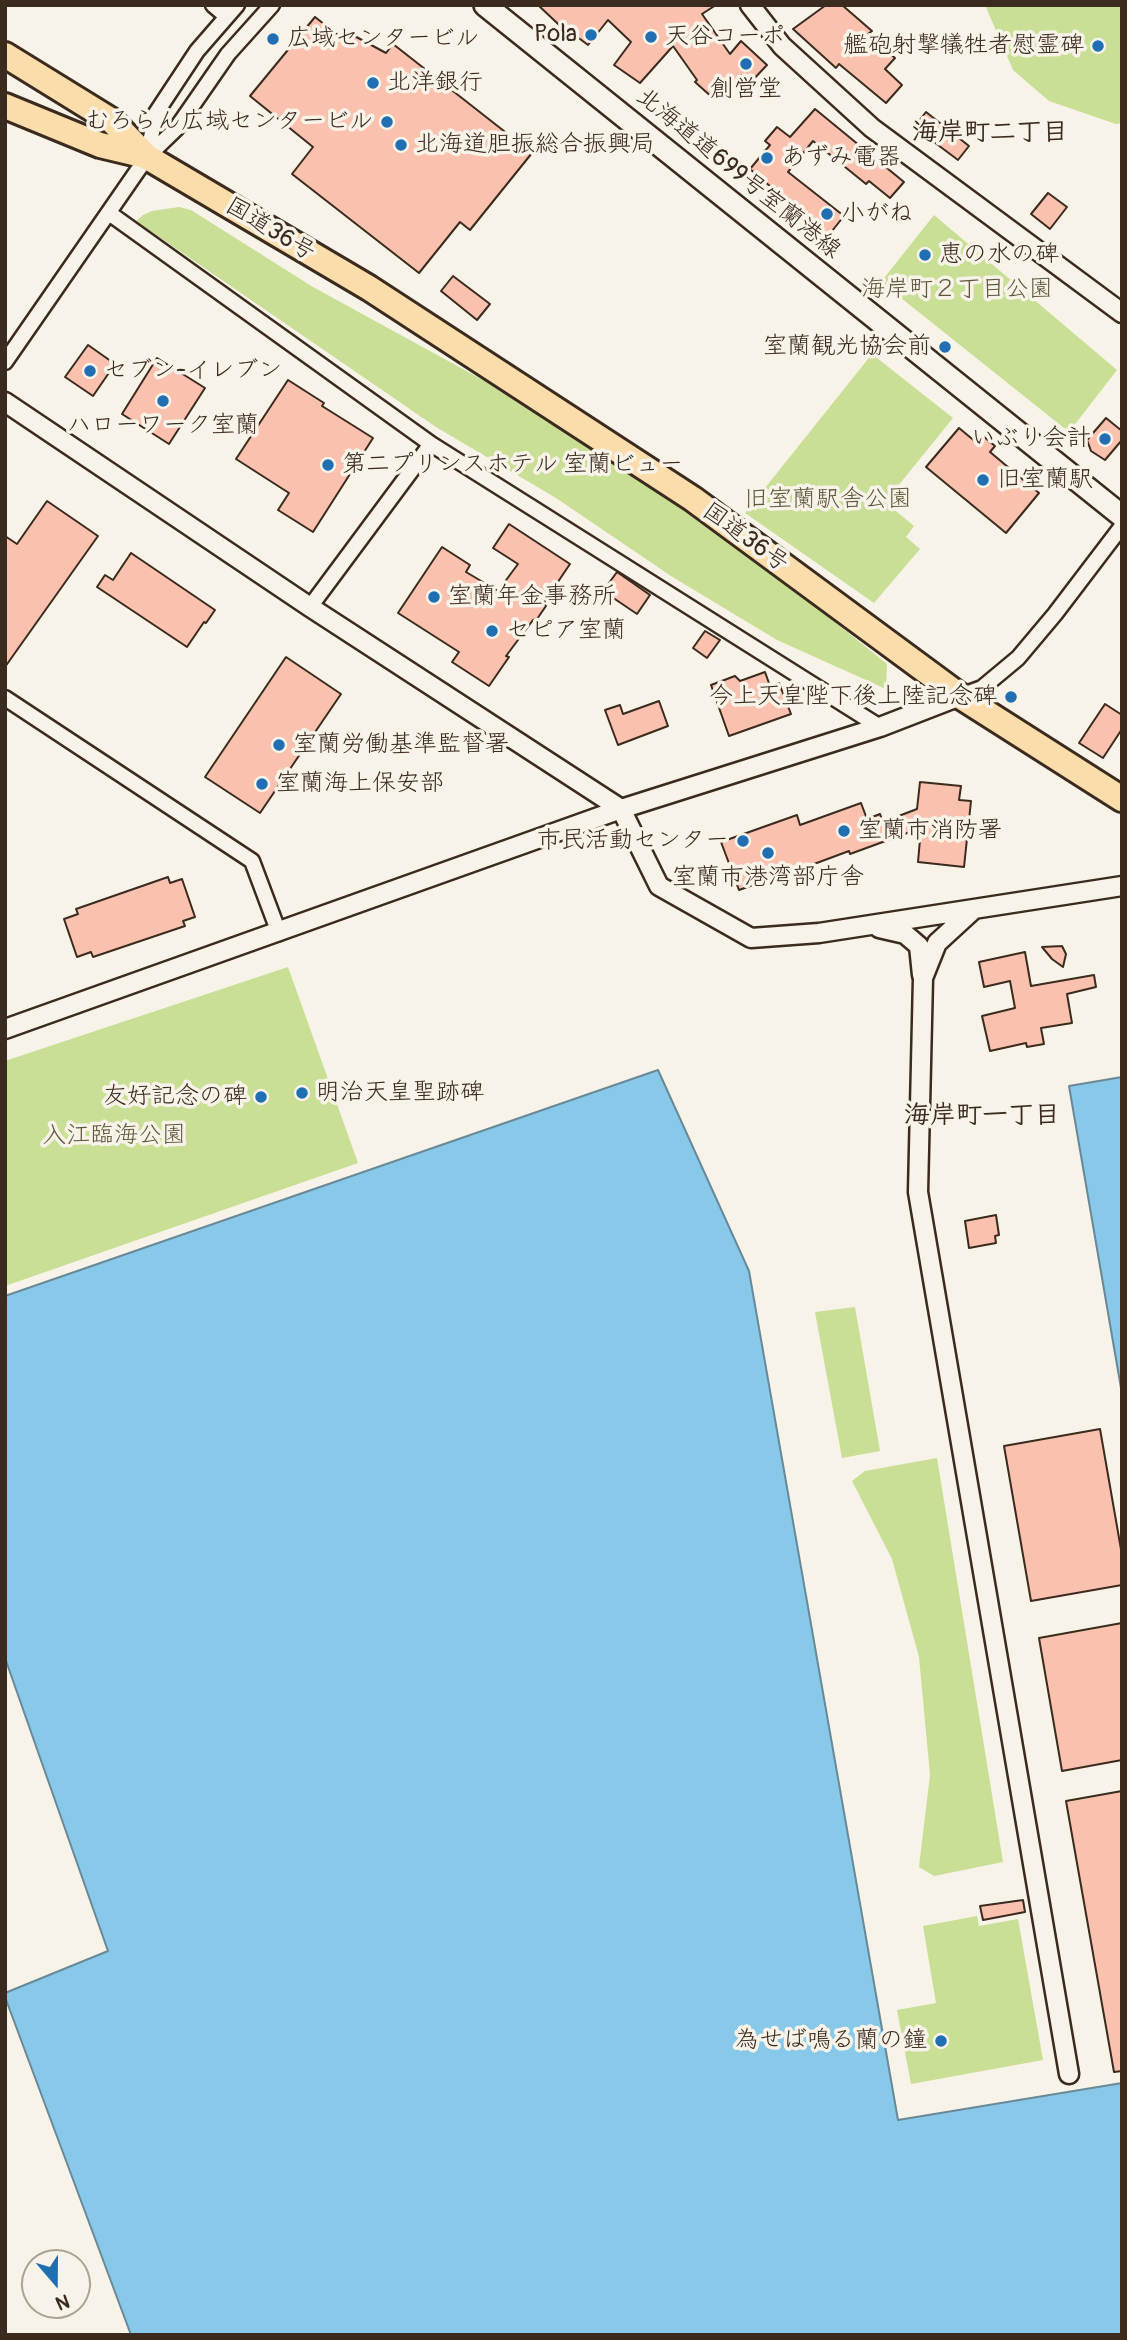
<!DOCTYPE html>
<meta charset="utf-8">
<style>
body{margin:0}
#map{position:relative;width:1127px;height:2340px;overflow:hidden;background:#f7f3e8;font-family:Pangolin,sans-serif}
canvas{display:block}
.frame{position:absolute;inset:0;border:7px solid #3b2a1e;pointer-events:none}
.north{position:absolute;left:21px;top:2249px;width:70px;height:70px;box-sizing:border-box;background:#f7f3e8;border:2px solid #aca397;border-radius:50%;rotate:160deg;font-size:19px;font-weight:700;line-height:28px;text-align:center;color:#3b2a1e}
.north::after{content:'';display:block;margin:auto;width:24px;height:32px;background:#1f6fb2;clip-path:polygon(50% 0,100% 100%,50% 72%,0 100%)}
</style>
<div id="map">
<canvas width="1127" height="2340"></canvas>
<div class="frame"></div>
<div class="north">N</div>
</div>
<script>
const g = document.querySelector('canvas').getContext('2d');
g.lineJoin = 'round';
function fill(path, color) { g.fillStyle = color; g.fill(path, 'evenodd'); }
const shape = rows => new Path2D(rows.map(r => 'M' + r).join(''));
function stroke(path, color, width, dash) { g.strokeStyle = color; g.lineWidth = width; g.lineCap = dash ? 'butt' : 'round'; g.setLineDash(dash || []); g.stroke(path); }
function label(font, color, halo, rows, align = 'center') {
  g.font = font + ' Pangolin,"Klee One",sans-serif'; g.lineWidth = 7; g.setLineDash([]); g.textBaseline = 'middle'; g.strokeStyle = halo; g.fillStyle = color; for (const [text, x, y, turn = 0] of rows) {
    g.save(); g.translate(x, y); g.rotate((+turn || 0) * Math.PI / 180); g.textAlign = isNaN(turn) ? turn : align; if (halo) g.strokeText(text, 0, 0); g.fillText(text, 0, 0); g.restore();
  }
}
const green = shape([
 [985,5,1122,5,1122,123,1116,124,1049,101,1013,70],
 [179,207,191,210,313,287,481,379,723,532,887,664,886,689,777,640,671,576,556,498,436,427,136,221,143,215,152,211],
 [934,215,1117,370,1069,432,881,282],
 [872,354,953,418,885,502,914,526,906,537,920,549,874,603,745,513],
 [288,967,358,1163,5,1286,5,1061],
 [855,1307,880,1451,842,1458,815,1312],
 [937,1458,1003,1862,934,1876,919,1867,930,1775,919,1657,892,1559,852,1481,865,1471],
 [977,1916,979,1926,1018,1919,1043,2060,911,2084,897,2010,936,2003,923,1926]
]);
const water = shape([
 [658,1070,749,1271,898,2120,1122,2083,1122,2335,131,2335,5,1997,5,1993,108,1951,5,1658,5,1296,658,1070],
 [1122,1077,1122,1394,1069,1086,1122,1077]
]);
const building = shape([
 [538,5,716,5,702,14,730,54,741,41,767,65,750,83,741,75,724,96,720,92,714,99,695,82,697,80,673,46,640,83,614,65,631,42,608,20,588,45,576,36,574,39,538,5],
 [826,5,842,5,872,31,868,34,895,58,885,69,902,85,886,103,839,64,836,68,793,29,826,5],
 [315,17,343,39,349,33,386,53,393,44,532,153,470,230,460,222,419,273,292,174,313,147,250,96,315,17],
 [815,109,904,182,890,198,869,181,866,184,813,141,788,172,844,216,828,236,750,169,770,145,765,141,777,127,790,137,815,109],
 [926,112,969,146,958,160,914,127,926,112],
 [1048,193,1067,207,1050,229,1031,214,1048,193],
 [453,276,490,304,477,320,441,291,453,276],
 [88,345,115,364,93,396,65,377,88,345],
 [157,358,205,388,169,444,122,414,157,358],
 [288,380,324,403,322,406,373,438,313,532,278,510,289,493,236,459,288,380],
 [1106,418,1122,431,1122,440,1105,460,1091,451,1087,440,1106,418],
 [959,428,977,443,983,436,995,446,990,452,1039,493,1006,533,926,467,959,428],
 [47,501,98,536,5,667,5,536,17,544,47,501],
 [509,524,570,564,543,604,546,606,537,619,533,620,506,656,509,657,489,686,452,662,459,652,398,613,442,547,470,565,466,572,498,591,518,564,493,548,509,524],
 [131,553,215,610,206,623,204,622,187,647,97,587,105,575,113,580,131,553],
 [617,572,650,595,637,614,603,591,617,572],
 [705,631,720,640,707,658,693,648,705,631],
 [286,657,341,694,260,813,205,777,286,657],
 [765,672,770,686,779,683,791,714,729,736,711,685,735,676,740,681,765,672],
 [659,701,668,726,618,745,605,710,620,705,623,714,659,701],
 [1105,704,1122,715,1122,729,1103,758,1079,743,1105,704],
 [920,782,961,786,959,800,971,801,964,867,918,862,921,828,850,854,849,851,814,864,815,868,794,875,793,871,739,890,721,842,797,815,800,825,861,803,867,819,880,814,883,822,917,809,920,782],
 [168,877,170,883,182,879,195,917,183,921,185,926,93,957,91,952,77,957,64,919,78,914,76,909,168,877],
 [1062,946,1066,954,1063,967,1052,959,1042,947,1062,946],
 [1025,952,1031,986,1094,975,1096,987,1067,994,1072,1023,1041,1028,1044,1044,1027,1047,1026,1043,990,1051,982,1016,1015,1008,1010,981,984,987,979,962,1025,952],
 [996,1215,999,1235,995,1236,996,1243,969,1248,965,1221,996,1215],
 [1100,1429,1122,1555,1122,1585,1031,1601,1004,1446,1100,1429],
 [1122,1623,1122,1760,1062,1771,1039,1638,1122,1623],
 [1122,1791,1122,2071,1114,2072,1066,1801,1122,1791],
 [1023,1900,1025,1912,983,1920,980,1906,1023,1900]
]);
const minor = shape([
 [213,5,226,16],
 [147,157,156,113,197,51,237,5],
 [109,213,431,444,880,727],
 [5,362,147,157,176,129,228,54,272,5],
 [310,607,431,444],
 [960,696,982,688,1018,658,1055,614,1122,526],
 [5,698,252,861,279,933]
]);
const tertiary = shape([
 [750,5,782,46,872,128,1122,313],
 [5,402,310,607,621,809,659,886,751,938,819,933,1122,886],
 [974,909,937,943,923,978,918,1192,1069,2074],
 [879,928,905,934,919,946,922,975],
 [5,1029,621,809,880,727,960,696]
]);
const secondary = shape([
 [485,5,1122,516]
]);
const trunk = shape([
 [5,55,112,121,147,157,369,288,693,499,960,696,1122,799],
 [5,106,100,145,146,156]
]);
const markers = [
 [591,35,7,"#1f6fb2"],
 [651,37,7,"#1f6fb2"],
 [273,39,7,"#1f6fb2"],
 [1098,46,7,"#1f6fb2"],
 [746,64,7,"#1f6fb2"],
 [373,83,7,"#1f6fb2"],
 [387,122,7,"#1f6fb2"],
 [401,145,7,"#1f6fb2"],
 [767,158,7,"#1f6fb2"],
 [827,214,7,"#1f6fb2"],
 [925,255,7,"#1f6fb2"],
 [945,347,7,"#1f6fb2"],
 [90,371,7,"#1f6fb2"],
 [163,401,7,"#1f6fb2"],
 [1105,439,7,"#1f6fb2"],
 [328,465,7,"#1f6fb2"],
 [983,480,7,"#1f6fb2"],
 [434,597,7,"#1f6fb2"],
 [492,631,7,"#1f6fb2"],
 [1011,697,7,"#1f6fb2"],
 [279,745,7,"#1f6fb2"],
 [262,784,7,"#1f6fb2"],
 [844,831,7,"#1f6fb2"],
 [743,841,7,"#1f6fb2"],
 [768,853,7,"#1f6fb2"],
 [302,1093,7,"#1f6fb2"],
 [261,1097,7,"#1f6fb2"],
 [941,2041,7,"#1f6fb2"]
];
const poiNames = [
 ["Pola",577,35,"right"],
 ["天谷コーポ",665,37],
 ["広域センタービル",287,39],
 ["艦砲射撃犠牲者慰霊碑",1084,46,"right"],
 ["北洋銀行",387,83],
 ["創営堂",746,90,"center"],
 ["むろらん広域センタービル",373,122,"right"],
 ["北海道胆振総合振興局",415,145],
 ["あずみ電器",781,158],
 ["小がね",841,214],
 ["恵の水の碑",939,255],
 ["室蘭観光協会前",931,347,"right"],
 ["セブン-イレブン",104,371],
 ["ハローワーク室蘭",163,426,"center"],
 ["いぶり会計",1091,439,"right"],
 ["第二プリンスホテル 室蘭ビュー",342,465],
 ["旧室蘭駅",997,480],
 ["室蘭年金事務所",448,597],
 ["セピア室蘭",506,631],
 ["今上天皇陛下後上陸記念碑",997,697,"right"],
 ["室蘭労働基準監督署",293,745],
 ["室蘭海上保安部",276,784],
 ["室蘭市消防署",858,831],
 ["市民活動センター",729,841,"right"],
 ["室蘭市港湾部庁舎",768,878,"center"],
 ["明治天皇聖跡碑",316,1093],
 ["友好記念の碑",247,1097,"right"],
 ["為せば鳴る蘭の鐘",927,2041,"right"]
];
const streetNames = [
 ["北海道道699号室蘭港線",738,174,39],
 ["国道36号",270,230,31],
 ["国道36号",745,538,36]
];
const parkNames = [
 ["海岸町２丁目公園",957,290],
 ["旧室蘭駅舎公園",828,500],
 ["入江臨海公園",114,1136]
];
const neighbourhoodNames = [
 ["海岸町二丁目",990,133],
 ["海岸町一丁目",982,1116]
];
fill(green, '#c8df95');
fill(water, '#88c8e9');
stroke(water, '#698998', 2);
fill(building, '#f9c1ae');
stroke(building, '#3b2a1e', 2);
stroke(minor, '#3b2a1e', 19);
stroke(tertiary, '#3b2a1e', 23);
stroke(secondary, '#3b2a1e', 26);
stroke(trunk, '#3b2a1e', 30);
stroke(minor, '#f7f3e8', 14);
stroke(tertiary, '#f7f3e8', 18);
stroke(secondary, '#f7f3e8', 21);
stroke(trunk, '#faddab', 24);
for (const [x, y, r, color] of markers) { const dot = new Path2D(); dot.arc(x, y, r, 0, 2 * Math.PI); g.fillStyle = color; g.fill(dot); stroke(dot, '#f7f3e8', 2.5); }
label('24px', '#3b2a1e', '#f7f3e8', poiNames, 'left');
label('24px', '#3b2a1e', '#f7f3e8', streetNames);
label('24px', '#5e573c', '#f7f3e8', parkNames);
label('bold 26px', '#3b2a1e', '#f7f3e8', neighbourhoodNames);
</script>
